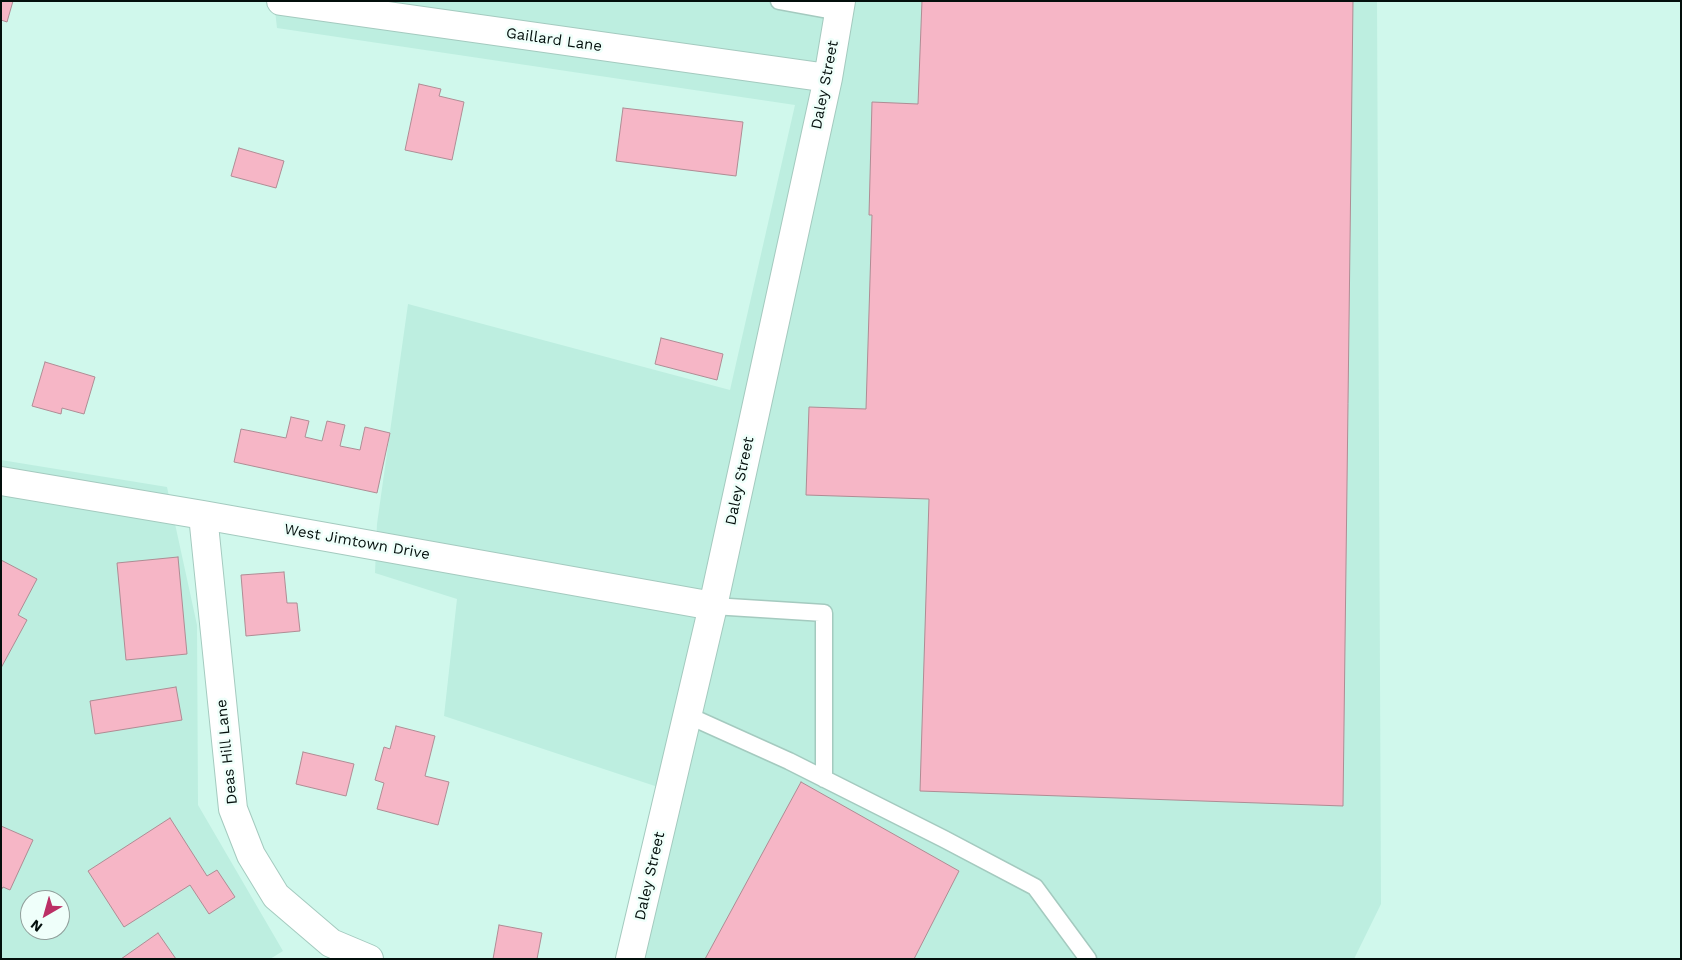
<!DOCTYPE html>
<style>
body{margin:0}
#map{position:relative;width:1682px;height:960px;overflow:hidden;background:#d0f8ec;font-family:"Work Sans",sans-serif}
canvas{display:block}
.frame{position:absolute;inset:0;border:2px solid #030f0c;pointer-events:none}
.north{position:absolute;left:20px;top:890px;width:50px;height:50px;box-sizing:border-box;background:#effffa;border:1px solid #919f9b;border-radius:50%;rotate:218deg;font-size:14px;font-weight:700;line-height:20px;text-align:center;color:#030f0c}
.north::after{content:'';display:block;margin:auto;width:18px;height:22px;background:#bb2f65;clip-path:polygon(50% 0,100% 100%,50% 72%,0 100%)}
</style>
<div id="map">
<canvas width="1682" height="960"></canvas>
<div class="frame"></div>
<div class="north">N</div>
</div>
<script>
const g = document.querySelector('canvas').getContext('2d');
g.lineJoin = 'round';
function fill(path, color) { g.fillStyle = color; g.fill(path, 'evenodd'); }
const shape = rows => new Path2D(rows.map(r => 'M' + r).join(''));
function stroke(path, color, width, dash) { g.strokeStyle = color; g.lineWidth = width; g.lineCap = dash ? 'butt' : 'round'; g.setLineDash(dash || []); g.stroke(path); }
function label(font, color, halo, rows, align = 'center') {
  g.font = font + ' "Work Sans",sans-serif'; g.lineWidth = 5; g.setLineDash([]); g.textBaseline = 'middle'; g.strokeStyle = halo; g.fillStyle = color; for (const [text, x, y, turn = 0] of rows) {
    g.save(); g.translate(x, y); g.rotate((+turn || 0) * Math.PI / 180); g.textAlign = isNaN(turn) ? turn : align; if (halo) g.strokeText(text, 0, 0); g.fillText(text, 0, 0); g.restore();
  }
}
const built = shape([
 [274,1,1377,1,1381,904,1354,959,637,959,670,791,444,716,457,599,375,573,377,524,408,304,730,390,795,105,277,28],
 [1,460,167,487,197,625,198,805,283,951,270,959,1,959],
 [30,900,60,900,60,930,30,930]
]);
const building = shape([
 [1,1,13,1,7,22,1,20,1,1],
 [922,1,1353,1,1343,806,920,791,929,499,806,495,809,407,866,409,872,215,869,215,872,102,918,104,922,1],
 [419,84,441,89,439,96,464,102,452,160,405,150,419,84],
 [623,108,743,122,736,176,616,161,623,108],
 [239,148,284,161,276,188,231,176,239,148],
 [661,338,723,354,717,380,655,364,661,338],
 [45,362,95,377,84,414,62,408,61,414,32,406,45,362],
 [291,417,309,421,305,437,322,441,327,421,345,425,340,446,360,450,365,427,390,433,377,493,234,462,241,429,286,438,291,417],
 [178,557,187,654,126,660,117,563,178,557],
 [1,560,37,579,18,615,27,620,1,668,1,560],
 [284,572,287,603,297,603,300,631,246,636,241,575,284,572],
 [176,687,182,720,95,734,90,701,176,687],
 [396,726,435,736,425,776,449,782,438,825,377,809,384,783,375,780,384,747,390,749,396,726],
 [303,752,354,764,346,796,296,784,303,752],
 [801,782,959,871,914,959,705,959,801,782],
 [170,818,207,876,217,870,235,897,209,914,190,885,124,927,88,871,170,818],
 [1,826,33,840,10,890,3,887,1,890,1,826],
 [499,925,542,933,537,959,493,959,499,925],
 [158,933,176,959,121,959,158,933]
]);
const lane = shape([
 [779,1,839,12],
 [713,606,824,613,824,779],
 [687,715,789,761,944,839,1035,887,1088,959]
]);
const street = shape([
 [281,1,828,78],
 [1,481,203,515,713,606],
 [203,515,233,809,251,855,276,896,331,943,369,959],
 [630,959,713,606,828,78,841,1]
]);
const streetNames = [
 ["Gaillard Lane",554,40,8],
 ["Daley Street",825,85,-79],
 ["Daley Street",740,481,-78],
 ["West Jimtown Drive",357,542,10],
 ["Deas Hill Lane",227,752,-96],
 ["Daley Street",650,876,-77]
];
fill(built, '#bdeee0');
fill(building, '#f6b6c6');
stroke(building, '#af8c94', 1);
stroke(lane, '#a4cabf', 19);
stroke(street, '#a4cabf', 30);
stroke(lane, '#fff', 16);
stroke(street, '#fff', 28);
label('15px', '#030f0c', '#effffa', streetNames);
</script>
